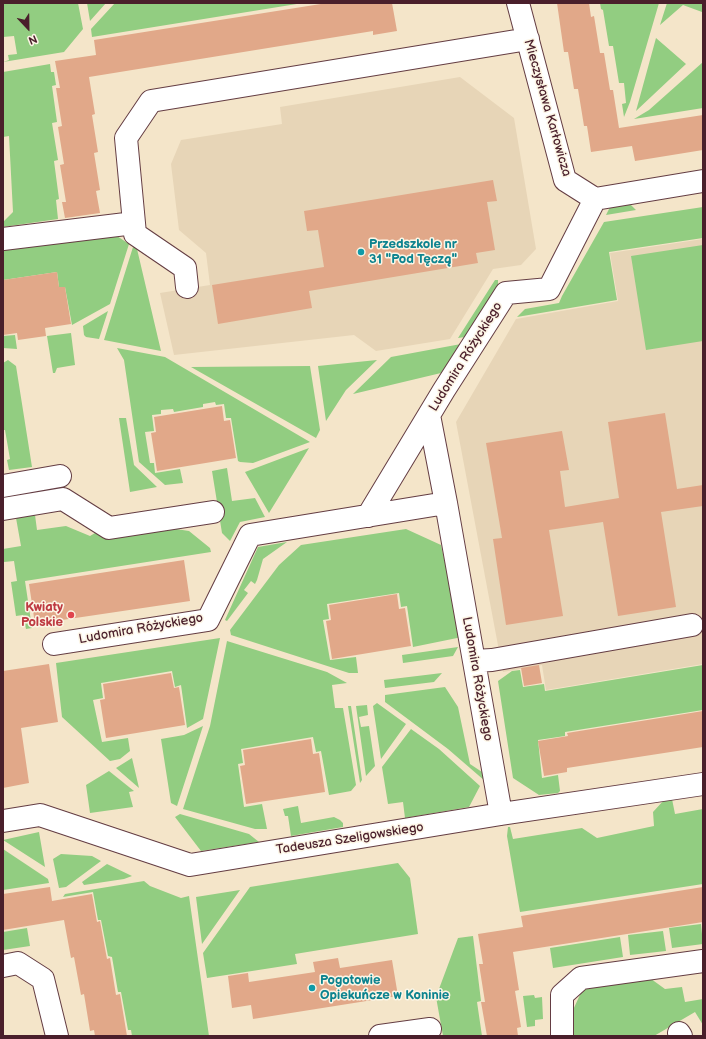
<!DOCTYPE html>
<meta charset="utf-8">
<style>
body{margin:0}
#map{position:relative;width:706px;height:1039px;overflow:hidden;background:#f4e5c9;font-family:"Balsamiq Sans",sans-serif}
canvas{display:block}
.frame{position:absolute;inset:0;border:4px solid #4a1f2b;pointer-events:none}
.north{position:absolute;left:8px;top:8px;width:40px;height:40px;-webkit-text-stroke:3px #fcf5e5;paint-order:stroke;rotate:158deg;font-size:11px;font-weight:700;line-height:16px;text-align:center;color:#4a1f2b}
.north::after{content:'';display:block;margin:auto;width:14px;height:18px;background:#4a1f2b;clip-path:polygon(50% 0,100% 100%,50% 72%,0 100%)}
</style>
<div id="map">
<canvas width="706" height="1039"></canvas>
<div class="frame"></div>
<div class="north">N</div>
</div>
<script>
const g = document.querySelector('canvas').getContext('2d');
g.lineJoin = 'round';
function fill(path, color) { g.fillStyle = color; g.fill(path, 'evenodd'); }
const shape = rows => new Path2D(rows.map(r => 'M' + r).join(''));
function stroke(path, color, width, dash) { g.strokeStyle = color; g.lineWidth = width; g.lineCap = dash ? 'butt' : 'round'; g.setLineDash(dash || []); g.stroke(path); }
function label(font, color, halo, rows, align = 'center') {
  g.font = font + ' "Balsamiq Sans",sans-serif'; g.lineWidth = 3; g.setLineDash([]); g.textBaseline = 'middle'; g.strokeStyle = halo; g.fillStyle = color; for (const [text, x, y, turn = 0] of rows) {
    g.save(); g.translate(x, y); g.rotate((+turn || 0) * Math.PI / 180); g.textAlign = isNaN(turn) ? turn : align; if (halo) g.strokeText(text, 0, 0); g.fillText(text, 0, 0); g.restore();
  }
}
const built = shape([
 [460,77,514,118,536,249,521,265,493,269,450,339,376,351,354,335,174,355,160,293,210,285,206,253,179,230,171,164,181,140,282,124,280,107],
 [703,239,703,664,546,690,542,665,503,672,456,422,516,319,618,301,610,253]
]);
const green = shape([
 [3,3,78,3,83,29,64,52,3,62,9,60,8,55,17,54,14,36,3,37],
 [87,3,106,3,90,21],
 [115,3,303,3,92,37,91,29],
 [600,3,659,3,630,102,624,117,622,104,626,103,624,83,619,83,613,46,609,46,603,10,601,9],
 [667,3,703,3,703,14,702,12,683,5,660,25],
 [656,38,686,64,636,111],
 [703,62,703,108,634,119,649,110],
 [50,64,51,72,54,72,56,85,52,86,57,122,52,123,58,160,54,161,59,199,56,200,58,219,3,227,3,222,13,212,9,136,3,137,3,72],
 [624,198,636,210,606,215,614,199],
 [703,207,703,238,609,252,617,300,517,317,525,309,559,303,562,296,604,222],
 [114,234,129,244,110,304,72,325,65,287,59,287,57,272,3,280,3,245],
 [703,245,703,341,646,350,631,256],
 [133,247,137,249,161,351,104,340],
 [495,280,498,280,498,285,465,337,458,338],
 [108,311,99,339,86,337,84,335,83,326],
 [71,333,75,365,57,368,55,373,53,373,47,336],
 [15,335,17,349,3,348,3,336],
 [461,344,441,373,353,394,391,357],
 [117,348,165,357,310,442,253,463,240,462,238,461,231,418,226,418,224,404,216,405,215,402,203,404,203,407,174,412,173,409,161,410,161,414,152,415,154,431,145,432,150,463,154,463,155,473,180,469,183,483,165,485,139,462,124,360],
 [8,360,16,366,32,467,9,470,7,460,10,459,5,430,3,430,3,363],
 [377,360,346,390,326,421,318,366],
 [310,366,320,430,316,438,191,367],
 [119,418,126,418,134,465,157,487,130,492],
 [309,448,269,513,245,472],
 [227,468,232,501,255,498,265,517,240,522,230,541,222,533,212,471],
 [35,515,37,530,66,526,90,536,95,533,109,539,176,529,189,531,210,548,211,552,25,581,32,628,26,629,23,615,16,616,11,582,17,581,14,561,4,562,3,549,21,546,16,518],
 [406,529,441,545,462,637,413,647,407,606,401,607,399,593,327,604,329,619,323,620,330,660,356,657,358,673,349,673,231,635,230,630,279,565,301,545],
 [287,542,263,559,257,580,255,584,251,581,244,590,248,593,227,621,225,620,258,547],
 [220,638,203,719,187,728,181,685,175,687,172,671,101,683,103,698,93,700,102,742,128,738,130,751,120,759,110,761,62,717,56,663],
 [227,641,327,672,347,683,332,685,335,708,343,708,356,785,351,791,329,795,321,751,316,752,313,737,241,749,243,763,238,764,244,807,262,804,267,829,255,829,183,809,210,726],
 [458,647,453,656,403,663,402,655],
 [703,665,703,710,565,732,565,736,538,740,542,778,558,775,560,791,558,793,539,795,513,778,498,681,512,671,520,670,523,687,544,684,545,691],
 [442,673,434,682,385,688,384,680],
 [445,687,458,707,470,764,482,772,484,776,485,781,448,749,385,702,385,695],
 [377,703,406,724,381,759,373,706],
 [367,705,368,715,359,717,361,727,369,726,375,766,366,776,356,706],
 [348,706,351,706,362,780,360,783],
 [203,726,177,806,171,803,161,739,184,735],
 [411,729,439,749,480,786,469,807,405,818,403,802,388,804,382,767],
 [132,758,139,788,116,768],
 [109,771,134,791,129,792,133,807,90,813,86,785],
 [672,799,675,814,703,809,703,884,520,912,507,836,508,827,510,827,513,839,582,828,597,838,654,826,653,812,664,800],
 [298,806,301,823,334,817,340,820,343,823,343,827,291,836,288,816,285,816,283,809],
 [180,814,249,834,259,842,201,851,175,817],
 [39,832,45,867,3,840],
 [3,849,48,879,49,883,3,890],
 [61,854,92,856,101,861,66,887,59,888,53,859],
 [398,863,410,878,418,934,295,954,297,964,207,978,203,953,250,887],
 [107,864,132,876,124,879,84,885,82,882],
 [144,881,150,886,181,898,189,896,209,1036,132,1036,131,1030,128,1030,121,992,118,992,112,957,108,956,101,920,98,920,93,892,63,897,65,894],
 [240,890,202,944,196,897],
 [701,924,703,944,672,948,669,928],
 [27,928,30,946,3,950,3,932],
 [663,931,666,951,630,955,628,935],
 [473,936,481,1001,477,1002,482,1036,443,1036,436,997,458,938],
 [620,937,623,957,553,968,550,948],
 [647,976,665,989,682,987,685,1002,703,999,703,1025,695,1012,654,1036,574,1036,573,1010,584,986],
 [534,995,535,998,542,997,543,1019,535,1020,535,1026,527,1027,523,996]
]);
const building = shape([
 [327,3,392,3,397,31,373,35,373,31,89,77,95,114,92,115,98,152,94,153,100,190,96,191,100,213,65,218,62,202,66,202,60,165,64,164,58,127,62,126,56,88,60,88,55,61,96,55,94,40],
 [557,3,589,3,591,17,594,16,600,53,604,53,610,90,613,90,619,128,703,115,703,150,635,161,632,146,591,152,587,126,584,126,578,89,574,89,568,52,564,52],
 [493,180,497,201,487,202,495,250,476,253,478,263,309,291,312,308,218,324,212,285,324,267,318,230,307,231,304,211],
 [57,272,59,287,65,287,71,324,45,328,46,336,18,340,17,333,3,335,3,280],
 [222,406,224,421,230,420,236,458,157,471,151,433,156,432,154,417],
 [665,413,677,489,703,485,703,506,661,512,676,607,618,616,603,522,549,530,563,616,506,625,493,539,502,538,486,443,562,431,569,470,560,471,565,507,619,498,608,422],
 [184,560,190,601,35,624,29,584],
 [397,594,399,609,405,608,411,646,332,659,326,621,331,620,329,605],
 [49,664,58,722,21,728,29,783,3,788,3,671],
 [539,665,542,683,524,686,521,668],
 [171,673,174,688,179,687,185,725,106,738,100,700,105,699,103,684],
 [703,711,703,747,567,768,567,772,544,776,538,741,568,736,567,733],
 [311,739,313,754,319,753,325,792,246,804,240,766,245,765,243,750],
 [50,887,52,901,92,894,97,922,100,921,107,959,110,958,116,995,120,994,127,1036,95,1036,94,1030,90,1031,84,994,81,995,74,957,71,958,64,920,3,930,3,894],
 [703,887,703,922,513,952,519,990,515,991,521,1027,517,1028,518,1036,487,1036,481,1002,485,1002,479,964,483,964,478,934,523,927,521,916],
 [338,958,340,968,392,960,398,996,253,1019,251,1005,232,1008,228,976,248,973,249,982,315,972,313,962]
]);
const minor = shape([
 [518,3,565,180,595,199],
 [595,199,703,181],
 [134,223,135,234,185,268,187,287],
 [3,239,134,223,126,138,151,101,528,39],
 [429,415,446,503],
 [3,486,60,476],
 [3,509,63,499,109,528,213,512],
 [368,516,444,390,506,293,549,289,595,199],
 [54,644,208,620,250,535,446,503,501,814],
 [474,661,492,660,692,625],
 [3,821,40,815,190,865,501,814,703,784],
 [3,966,18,963,43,979,57,1036],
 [679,1033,681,1036],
 [380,1036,430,1029],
 [562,1036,562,995,581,978,703,961]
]);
const markers = [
 [361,252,4,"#0f9aa8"],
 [71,615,4,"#e0444e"],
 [312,988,4,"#0f9aa8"]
];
const streetNames = [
 ["Mieczysława Karłowicza",547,108,74],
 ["Ludomira Różyckiego",466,357,-58],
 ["Ludomira Różyckiego",141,629,-10],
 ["Ludomira Różyckiego",477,679,80],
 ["Tadeusza Szeligowskiego",350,839,-9]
];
const cultureNames = [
 ["Przedszkole nr",369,245],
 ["31 \"Pod Tęczą\"",369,260],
 ["Pogotowie",320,981],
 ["Opiekuńcze w Koninie",320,996]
];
const healthNames = [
 ["Kwiaty",63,608],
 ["Polskie",63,623]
];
fill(built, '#e7d5b7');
fill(green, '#92cd81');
fill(building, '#e1a889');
stroke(minor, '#643d43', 24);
stroke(minor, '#fff', 22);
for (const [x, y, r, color] of markers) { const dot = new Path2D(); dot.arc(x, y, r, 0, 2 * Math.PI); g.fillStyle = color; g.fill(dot); stroke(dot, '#fcf5e5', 1.5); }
label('13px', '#4a1f2b', '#fcf5e5', streetNames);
label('bold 13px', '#0d838f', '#fcf5e5', cultureNames, 'left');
label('bold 13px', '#be3a42', '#fcf5e5', healthNames, 'right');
</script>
